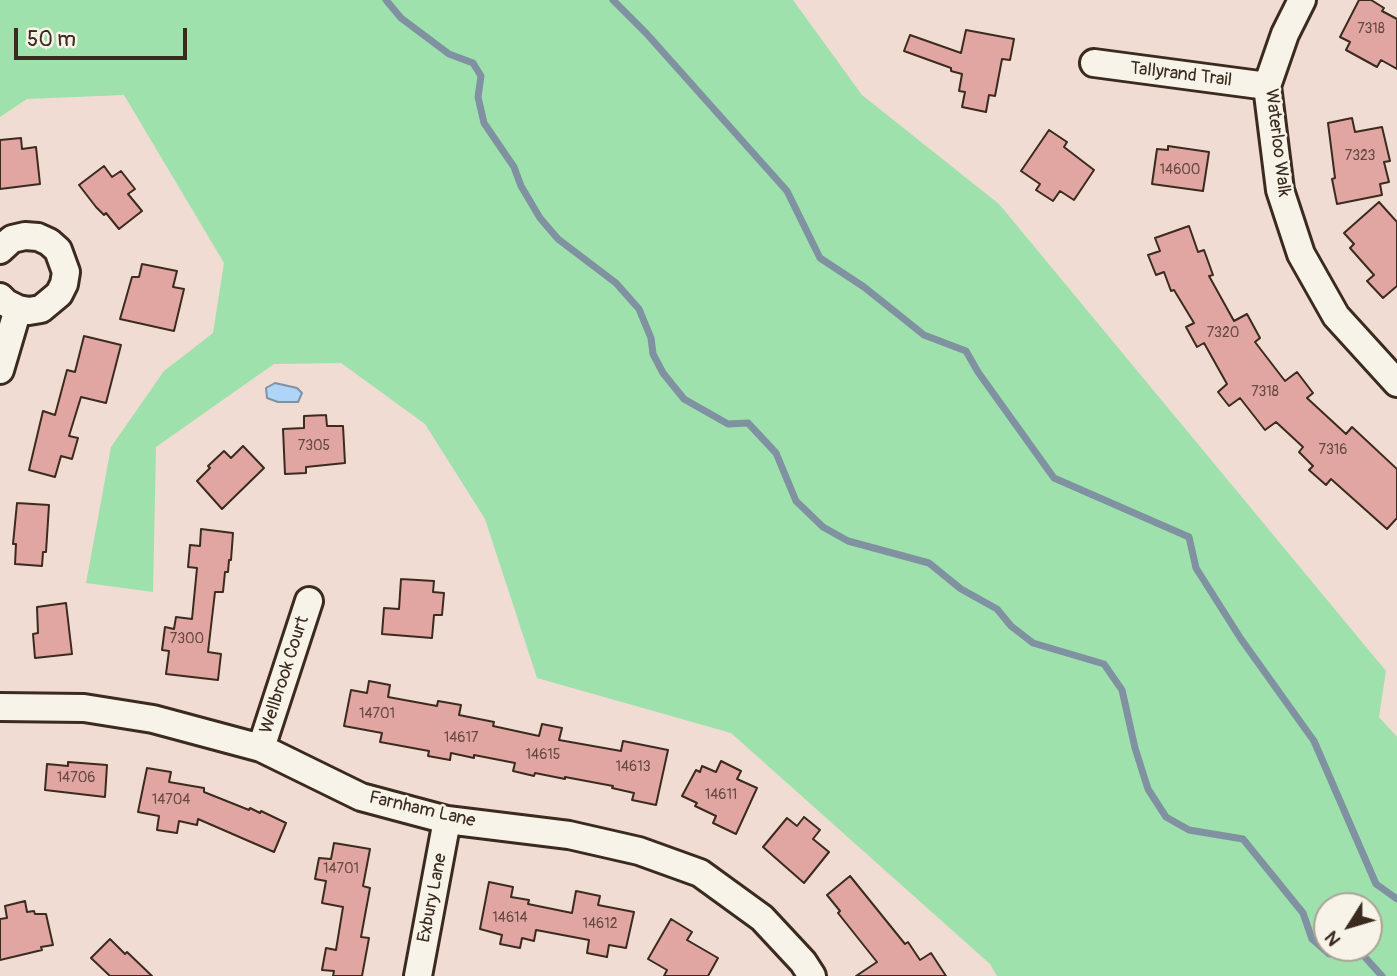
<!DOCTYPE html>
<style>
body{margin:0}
#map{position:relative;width:1397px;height:976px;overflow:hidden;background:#f0dcd3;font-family:Pangolin,sans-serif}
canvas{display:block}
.north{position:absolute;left:1313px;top:892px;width:70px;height:70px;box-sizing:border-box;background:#f7f3e8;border:2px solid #aca397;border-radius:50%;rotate:233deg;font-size:19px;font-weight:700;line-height:28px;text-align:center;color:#3b2a1e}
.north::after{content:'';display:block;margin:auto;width:24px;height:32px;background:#3b2a1e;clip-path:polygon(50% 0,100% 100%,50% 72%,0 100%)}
.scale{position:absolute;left:14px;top:28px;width:173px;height:32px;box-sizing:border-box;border:4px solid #3b2a1e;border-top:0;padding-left:9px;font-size:21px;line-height:24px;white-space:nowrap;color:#3b2a1e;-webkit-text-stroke:5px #f7f3e8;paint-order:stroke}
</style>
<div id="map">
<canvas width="1397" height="976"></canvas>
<div class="north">N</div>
<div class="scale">50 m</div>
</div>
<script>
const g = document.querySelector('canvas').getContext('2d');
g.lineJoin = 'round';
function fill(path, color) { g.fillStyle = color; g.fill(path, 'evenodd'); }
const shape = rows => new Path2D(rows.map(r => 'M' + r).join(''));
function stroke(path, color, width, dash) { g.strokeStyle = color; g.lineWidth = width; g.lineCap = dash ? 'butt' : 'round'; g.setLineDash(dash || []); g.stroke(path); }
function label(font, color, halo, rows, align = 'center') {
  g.font = font + ' Pangolin,sans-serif'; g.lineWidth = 5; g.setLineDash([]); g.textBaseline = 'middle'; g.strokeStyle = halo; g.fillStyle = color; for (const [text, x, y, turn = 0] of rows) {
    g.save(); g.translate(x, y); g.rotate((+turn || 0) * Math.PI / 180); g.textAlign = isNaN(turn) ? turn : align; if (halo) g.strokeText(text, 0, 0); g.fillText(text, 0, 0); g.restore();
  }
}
const green = shape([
 [0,0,793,0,862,95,999,204,1386,671,1379,717,1397,737,1397,976,997,976,990,964,731,733,537,678,485,519,425,424,341,363,274,364,156,447,153,592,86,583,111,447,164,371,213,333,224,263,124,95,27,99,0,117],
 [1327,906,1369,906,1369,948,1327,948]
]);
const water = shape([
 [275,383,297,388,302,393,298,402,278,402,267,398,266,388,275,383]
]);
const stream = shape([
 [386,0,401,18,449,54,473,63,481,76,478,97,484,123,514,167,521,186,540,218,558,239,616,283,639,309,651,338,653,354,663,373,684,399,728,424,748,423,776,453,796,501,823,527,848,541,929,563,961,589,997,609,1011,626,1033,643,1104,664,1122,690,1135,748,1148,789,1166,817,1189,830,1243,839,1303,913,1312,939,1329,954,1362,954,1382,976],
 [613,0,646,33,787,191,820,258,864,287,924,335,966,351,978,372,1054,478,1189,537,1196,568,1241,639,1314,741,1376,884,1397,899]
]);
const building = shape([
 [1359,0,1371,0,1384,8,1382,11,1397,19,1397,69,1381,60,1377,67,1346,50,1350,42,1340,37,1359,0],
 [966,30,1014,39,1010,60,1002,59,995,96,989,95,986,112,962,107,965,92,959,91,962,74,951,71,951,68,904,51,910,35,961,53,966,30],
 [1352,118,1355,132,1382,127,1390,161,1384,162,1389,182,1380,184,1382,195,1337,204,1332,179,1335,178,1328,123,1352,118],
 [1049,130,1067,142,1064,147,1094,170,1074,200,1060,191,1053,201,1036,190,1040,184,1021,171,1049,130],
 [21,138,22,149,36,147,40,184,0,189,0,140,21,138],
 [1168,146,1209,152,1203,191,1152,184,1157,149,1168,150,1168,146],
 [104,166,112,177,121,171,135,189,128,194,142,211,119,229,106,213,104,215,96,207,79,185,104,166],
 [1379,202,1397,222,1397,286,1383,298,1367,281,1374,275,1350,248,1354,244,1344,233,1379,202],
 [1189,226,1198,252,1204,250,1213,275,1209,276,1234,321,1247,314,1260,338,1255,342,1285,381,1297,372,1313,393,1307,398,1346,434,1352,427,1397,469,1397,518,1387,529,1331,479,1326,485,1309,470,1313,466,1299,452,1303,447,1276,422,1265,430,1240,398,1229,406,1218,392,1227,384,1204,343,1197,347,1186,327,1194,323,1174,290,1171,291,1164,272,1156,275,1148,255,1160,251,1155,238,1189,226],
 [142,264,177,271,173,287,184,289,174,331,120,319,132,277,139,277,142,264],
 [84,336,121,345,106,403,81,397,69,436,78,438,72,459,61,456,55,477,29,470,43,411,55,415,67,370,75,372,84,336],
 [326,415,327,426,343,426,345,463,306,467,306,473,285,474,283,429,304,428,304,416,326,415],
 [243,446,264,468,222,509,197,481,210,468,208,466,224,451,231,458,243,446],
 [17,503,49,505,46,552,43,552,42,566,15,564,16,544,13,544,17,503],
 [201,529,233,533,231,560,229,560,228,572,225,572,223,592,215,592,208,652,221,654,218,680,166,674,169,651,162,650,165,627,174,629,176,617,192,619,197,568,188,567,190,545,200,546,201,529],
 [401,579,434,581,433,592,444,593,442,615,434,615,432,638,382,634,384,608,399,609,401,579],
 [66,603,72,654,35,658,33,634,38,633,37,607,66,603],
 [369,681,390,685,388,697,437,706,438,701,461,705,459,715,494,722,493,726,539,736,542,724,562,728,559,740,621,751,623,741,668,750,656,805,632,800,634,793,612,788,613,786,565,777,565,779,535,773,534,776,513,771,515,763,474,755,474,758,451,753,450,760,428,756,429,751,380,742,382,733,344,726,351,690,367,693,369,681],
 [721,761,741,771,737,779,757,788,736,834,713,823,716,816,695,806,697,803,682,796,696,770,700,772,702,766,716,772,721,761],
 [68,762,107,765,105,797,45,790,47,764,68,766,68,762],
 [147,768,171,772,169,782,204,788,204,792,249,810,250,808,260,813,261,811,286,823,274,852,198,819,197,825,179,821,177,833,157,830,159,816,138,812,147,768],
 [804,817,820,830,813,839,829,852,804,883,763,847,787,818,797,826,804,817],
 [334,843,370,849,363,886,370,888,361,937,369,938,362,976,333,976,334,971,322,970,326,948,336,950,343,907,322,903,326,881,315,879,319,858,331,859,334,843],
 [850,876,905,944,908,942,920,960,931,953,946,976,856,976,877,962,838,913,840,911,827,895,850,876],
 [489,882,513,887,511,897,529,900,528,904,572,913,576,891,600,896,598,905,634,912,626,948,609,945,607,957,587,953,589,940,536,930,534,941,522,938,520,948,500,944,502,935,480,929,489,882],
 [25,901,27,912,34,911,35,914,46,914,53,945,41,947,42,950,0,960,0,919,7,918,5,906,25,901],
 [671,919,692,932,687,940,718,958,708,976,664,976,667,970,648,959,671,919],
 [110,939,125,954,127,952,152,976,110,976,91,958,110,939]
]);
const street = shape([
 [1302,0,1285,34,1267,86,1280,190,1301,254,1336,316,1397,383],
 [1094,63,1267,86],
 [0,250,12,239,25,236,38,237,49,242,58,250,66,272,64,284,59,294,41,309,29,311,18,309,6,303,0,297],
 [0,370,18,309],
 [0,707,84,708,153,719,261,748,361,797,447,820,569,835,639,851,700,873,762,918,803,962,812,976],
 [261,748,309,601],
 [418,976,447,820]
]);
const numberNames = [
 ["7318",1371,29],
 ["7323",1360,156],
 ["14600",1180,170],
 ["7320",1223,333],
 ["7318",1265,392],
 ["7305",314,446],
 ["7316",1333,450],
 ["7300",187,639],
 ["14701",377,714],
 ["14617",461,738],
 ["14615",543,755],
 ["14613",633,767],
 ["14706",76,778],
 ["14611",721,795],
 ["14704",171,800],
 ["14701",341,869],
 ["14614",510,918],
 ["14612",600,924]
];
const streetNames = [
 ["Tallyrand Trail",1181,75,7],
 ["Waterloo Walk",1277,143,83],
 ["Wellbrook Court",285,675,-72],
 ["Farnham Lane",422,810,13],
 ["Exbury Lane",433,898,-79]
];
fill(green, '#9fe1ac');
fill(water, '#aed5f8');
stroke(water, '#8091a1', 2);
stroke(stream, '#8091a1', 7);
fill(building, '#e1a6a2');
stroke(building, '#3b2a1e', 2);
stroke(street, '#3b2a1e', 32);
stroke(street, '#f7f3e8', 26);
label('14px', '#64493f', null, numberNames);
label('18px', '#3b2a1e', '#f7f3e8', streetNames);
</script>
